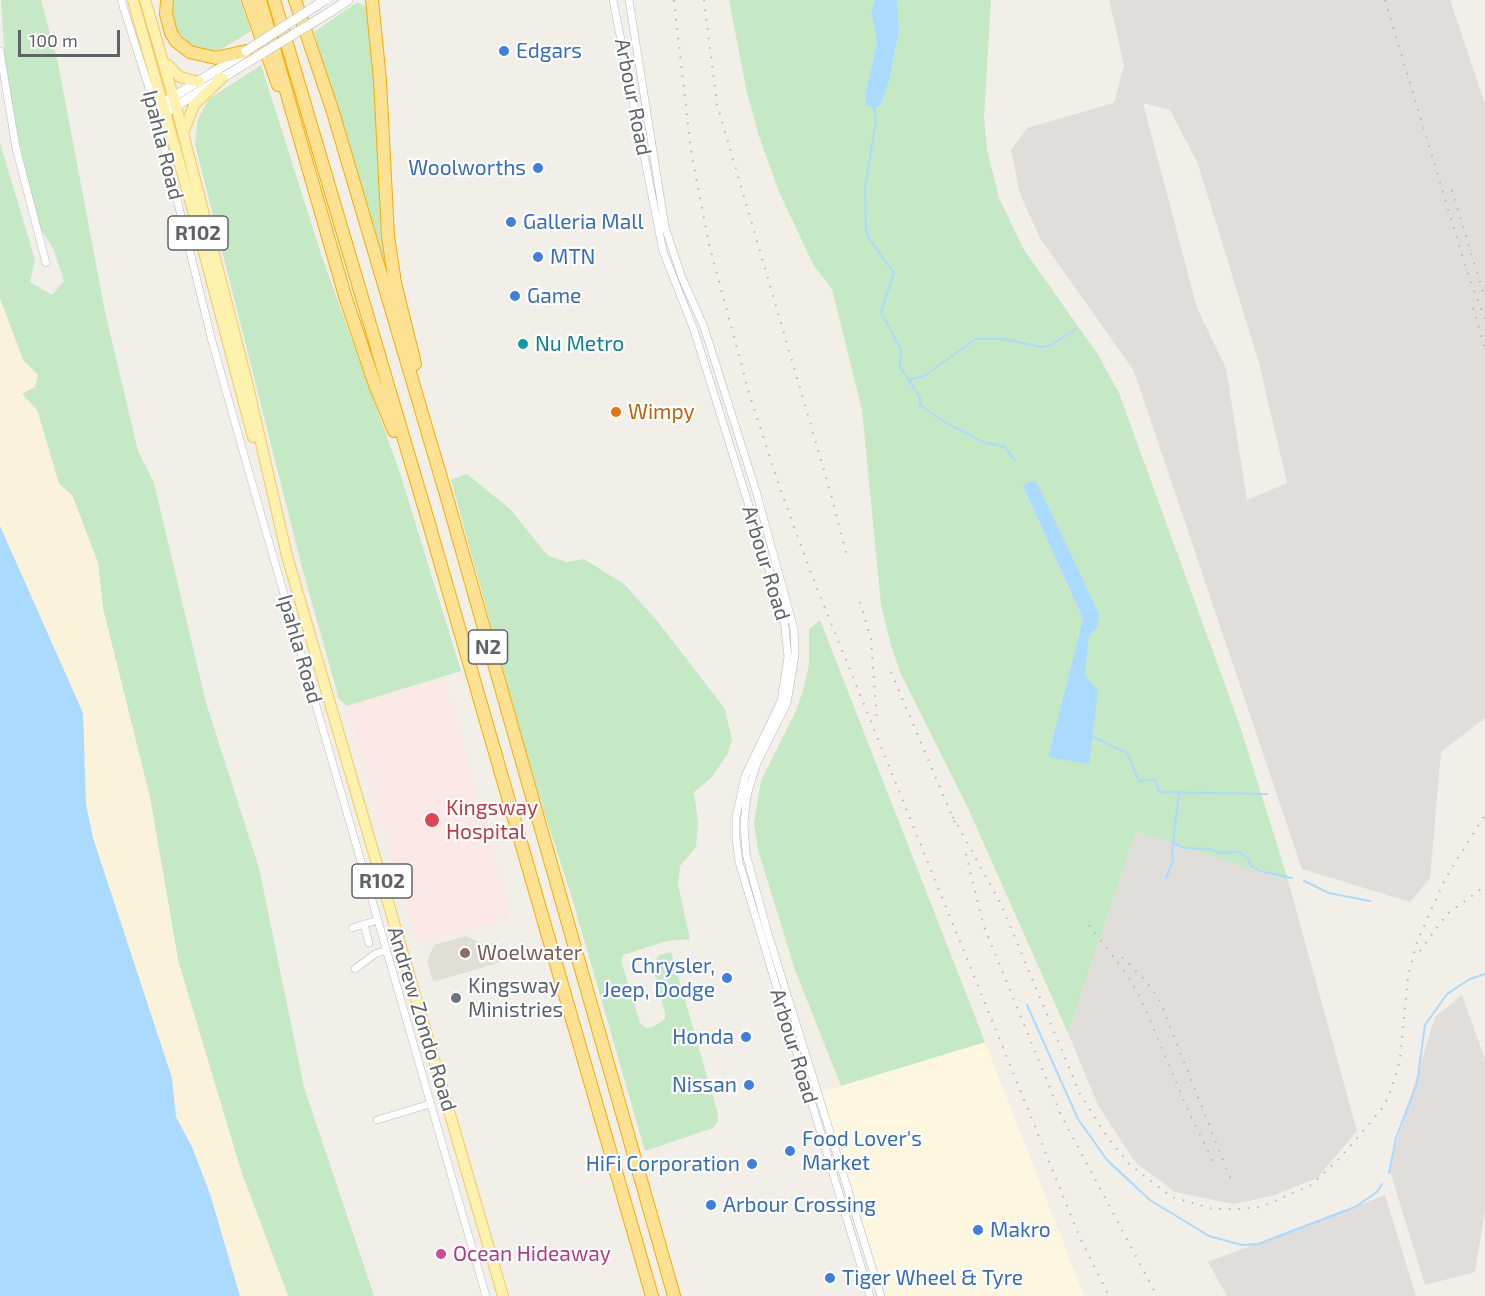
<!DOCTYPE html>
<style>
body{margin:0}
#map{position:relative;width:1485px;height:1296px;overflow:hidden;background:#f1efe8;font-family:"Exo 2",sans-serif}
canvas{display:block}
.scale{position:absolute;left:18px;top:30px;width:102px;height:27px;box-sizing:border-box;border:3px solid #5f6368;border-top:0;padding-left:8px;font-size:18px;line-height:21px;white-space:nowrap;color:#5f6368;-webkit-text-stroke:4px #fff;paint-order:stroke}
</style>
<div id="map">
<canvas width="1485" height="1296"></canvas>
<div class="scale">100 m</div>
</div>
<script>
const g = document.querySelector('canvas').getContext('2d');
g.lineJoin = 'round';
function fill(path, color) { g.fillStyle = color; g.fill(path, 'evenodd'); }
const shape = rows => new Path2D(rows.map(r => 'M' + r).join(''));
function stroke(path, color, width, dash) { g.strokeStyle = color; g.lineWidth = width; g.lineCap = dash ? 'butt' : 'round'; g.setLineDash(dash || []); g.stroke(path); }
function label(font, color, halo, rows, align = 'center') {
  g.font = font + ' "Exo 2",sans-serif'; g.lineWidth = 4.5; g.setLineDash([]); g.textBaseline = 'middle'; g.strokeStyle = halo; g.fillStyle = color; for (const [text, x, y, turn = 0] of rows) {
    g.save(); g.translate(x, y); g.rotate((+turn || 0) * Math.PI / 180); g.textAlign = isNaN(turn) ? turn : align; if (halo) g.strokeText(text, 0, 0); g.fillText(text, 0, 0); g.restore();
  }
}
const commercial = shape([
 [985,1042,1084,1296,886,1296,821,1092]
]);
const industrial = shape([
 [1109,0,1450,0,1485,104,1485,718,1441,752,1430,878,1410,902,1302,869,1134,371,1040,238,1020,194,1011,150,1027,128,1114,103,1124,65],
 [1143,103,1170,110,1198,164,1259,363,1287,483,1247,500,1226,368,1197,308],
 [1136,832,1288,880,1357,1131,1317,1178,1272,1196,1233,1204,1175,1192,1135,1162,1099,1107,1068,1033],
 [1462,995,1485,1059,1485,1210,1475,1272,1425,1285,1389,1168,1435,1017],
 [1385,1195,1416,1296,1227,1296,1208,1262]
]);
const education = shape([
 [466,936,484,945,495,942,501,962,433,982,427,961,434,945]
]);
const medical = shape([
 [444,678,511,918,417,943,347,706]
]);
const green = shape([
 [1,0,41,0,58,63,105,312,138,451,154,483,206,703,259,868,304,1087,374,1296,288,1296,242,1174,214,1087,178,960,150,798,103,609,98,563,72,495,59,484,37,410,22,394,23,360,0,299,0,143,35,260,30,282,52,295,64,281,54,250,37,223,6,80],
 [174,0,240,0,251,31,220,50,210,51,192,46,174,28,172,11],
 [729,0,875,0,871,12,877,42,865,95,890,77,899,31,897,0,991,0,984,117,987,150,999,198,1024,250,1097,353,1119,393,1240,726,1288,880,1136,832,1068,1033,968,808,901,674,891,646,881,604,862,410,832,289,814,266,779,192,759,136,747,93],
 [1023,486,1097,628,1089,636,1085,674,1098,691,1048,757,1083,619],
 [356,3,364,5,369,11,386,278,314,32],
 [261,65,322,257,400,473,461,671,347,706,339,699,303,571,195,144,198,119,209,99],
 [467,474,510,509,548,556,567,562,584,559,624,584,658,622,725,709,732,740,727,755,710,779,694,792,698,823,696,847,680,866,678,885,690,939,667,941,623,955,621,960,640,1023,646,1028,653,1027,665,1019,665,1012,652,966,659,955,671,952,718,1114,718,1121,713,1128,645,1151,572,898,532,774,451,480],
 [820,620,985,1042,841,1086,795,970,758,850,754,823,761,781,796,711,804,687,809,664,809,629]
]);
const sand = shape([
 [0,299,23,360,38,375,35,387,22,394,37,410,59,484,72,495,98,563,103,609,150,798,178,960,242,1174,288,1296,240,1296,210,1194,192,1147,176,1117,172,1078,93,838,86,804,83,713,0,526]
]);
const water = shape([
 [875,0,897,0,899,31,890,77,880,106,874,108,867,106,865,95,877,42,871,12],
 [1030,481,1036,481,1099,614,1097,628,1089,636,1085,674,1098,691,1089,764,1048,757,1083,619,1023,486],
 [0,526,83,713,86,804,93,838,172,1078,176,1117,192,1147,210,1194,240,1296,0,1296]
]);
const stream = shape([
 [874,106,876,121,865,188,866,229,870,240,894,273,881,312,901,350,900,367,920,397,920,405,943,421,983,442,1005,447,1015,461],
 [908,380,924,376,976,339,1003,339,1042,347,1051,345,1076,329],
 [1091,736,1127,753,1139,781,1155,779,1159,792,1267,794],
 [1174,843,1184,848,1209,849,1220,853,1239,852,1248,858,1251,866,1260,871,1292,878],
 [1166,878,1173,861,1172,849,1179,794],
 [1304,881,1329,893,1370,901],
 [1027,1005,1078,1119,1107,1160,1150,1200,1209,1236,1242,1245,1258,1244,1355,1207,1377,1192,1382,1184],
 [1389,1173,1396,1138,1417,1083,1425,1025,1447,994,1470,979,1485,974]
]);
const minor = shape([
 [121,0,151,94,212,341,250,476,486,1296],
 [613,0,663,251,694,330,784,618,788,657,781,701,745,776,736,817,736,839,739,862,870,1296],
 [629,0,665,227,682,278,704,327,756,491,794,629,795,655,787,703,757,763,747,795,744,823,746,854,767,930,881,1296],
 [0,51,16,148,46,263],
 [364,924,369,943],
 [352,928,378,920],
 [355,969,375,954,387,950],
 [377,1120,430,1104]
]);
const secondary = shape([
 [330,12,348,0],
 [163,103,243,54],
 [166,112,263,53]
]);
const primary = shape([
 [133,0,192,207,253,437],
 [145,0,176,106,247,382,287,556,503,1296],
 [168,65,180,77,199,82],
 [183,133,194,105,222,78]
]);
const motorway = shape([
 [167,0,166,14,171,33,176,41,190,52,216,58,246,51],
 [248,0,278,85],
 [260,0,345,296,375,385,394,431],
 [274,0,427,517,652,1296],
 [295,0,333,112,447,498,674,1296],
 [372,0,380,80,388,236,395,283,415,364]
]);
const rail = shape([
 [674,0,691,151,709,244,749,393,782,494,814,581,1080,1238,1109,1296],
 [704,0,717,104,833,501,846,553],
 [1385,0,1468,275,1485,319],
 [1452,190,1485,299],
 [1473,308,1485,349],
 [860,602,871,639,877,721],
 [891,672,955,823],
 [953,817,1001,904,1080,1094,1108,1138,1130,1165,1172,1197,1213,1209,1239,1209,1261,1207,1311,1185,1339,1159,1381,1110,1389,1096,1400,1060,1408,976,1417,942,1445,879,1485,815],
 [966,854,983,924,1061,1115,1157,1296],
 [1089,925,1128,976,1141,999,1190,1115,1215,1165],
 [1420,951,1447,914,1485,886],
 [1122,957,1146,981,1159,999,1233,1185]
]);
const secondaryBridge = shape([
 [246,51,325,0],
 [263,53,330,12]
]);
const markers = [
 [504,51,6,"#3f7fe0"],
 [538,168,6,"#3f7fe0"],
 [511,222,6,"#3f7fe0"],
 [538,257,6,"#3f7fe0"],
 [515,296,6,"#3f7fe0"],
 [523,344,6,"#0f9aa8"],
 [616,412,6,"#e8710a"],
 [432,820,8,"#e0444e"],
 [465,953,6,"#8d6e63"],
 [727,978,6,"#3f7fe0"],
 [456,998,6,"#6b7280"],
 [746,1037,6,"#3f7fe0"],
 [749,1085,6,"#3f7fe0"],
 [790,1151,6,"#3f7fe0"],
 [752,1164,6,"#3f7fe0"],
 [711,1205,6,"#3f7fe0"],
 [978,1230,6,"#3f7fe0"],
 [441,1254,6,"#d1479c"],
 [830,1278,6,"#3f7fe0"]
];
const shields = [
 [198,233,60],
 [488,647,39],
 [382,881,60]
];
const shieldNames = [
 ["R102",198,233],
 ["N2",488,647],
 ["R102",382,881]
];
const shopNames = [
 ["Edgars",516,51],
 ["Woolworths",526,168,"right"],
 ["Galleria Mall",523,222],
 ["MTN",550,257],
 ["Game",527,296],
 ["Chrysler,",715,966,"right"],
 ["Jeep, Dodge",715,990,"right"],
 ["Honda",734,1037,"right"],
 ["Nissan",737,1085,"right"],
 ["Food Lover's",802,1139],
 ["Market",802,1163],
 ["HiFi Corporation",740,1164,"right"],
 ["Arbour Crossing",723,1205],
 ["Makro",990,1230],
 ["Tiger Wheel & Tyre",842,1278]
];
const streetNames = [
 ["Arbour Road",633,97,79],
 ["Ipahla Road",163,145,76],
 ["Arbour Road",766,563,73],
 ["Ipahla Road",300,649,74],
 ["Andrew Zondo Road",422,1019,73],
 ["Arbour Road",794,1046,73]
];
const cultureNames = [
 ["Nu Metro",535,344]
];
const foodNames = [
 ["Wimpy",628,412]
];
const healthNames = [
 ["Kingsway",446,808],
 ["Hospital",446,832]
];
const educationNames = [
 ["Woelwater",477,953]
];
const worshipNames = [
 ["Kingsway",468,986],
 ["Ministries",468,1010]
];
const hotelNames = [
 ["Ocean Hideaway",453,1254]
];
fill(commercial, '#fef7e0');
fill(industrial, '#e0deda');
fill(education, '#e1ded6');
fill(medical, '#fce8e6');
fill(green, '#c5e8c5');
fill(sand, '#fbf3d9');
fill(water, '#aadaff');
stroke(stream, '#aadaff', 2);
stroke(minor, '#b5b8bc', 8);
stroke(secondary, '#b6babf', 10);
stroke(primary, '#f2c960', 12);
stroke(motorway, '#f9ab00', 14);
stroke(minor, '#fff', 7);
stroke(secondary, '#fff', 9);
stroke(primary, '#fff2af', 10);
stroke(motorway, '#fde293', 12);
stroke(rail, '#b6b7b8', 2, [1.5, 8]);
stroke(secondaryBridge, '#b6babf', 10, []);
stroke(secondaryBridge, '#fff', 9);
for (const [x, y, r, color] of markers) { const dot = new Path2D(); dot.arc(x, y, r, 0, 2 * Math.PI); g.fillStyle = color; g.fill(dot); stroke(dot, '#fff', 2); }
for (const [x, y, w] of shields) { const box = new Path2D(); box.roundRect(x - w / 2, y - 17, w, 34, 4.5); g.fillStyle = '#fff'; g.fill(box); stroke(box, '#5f6368', 1.5); }
label('bold 20px', '#5f6368', null, shieldNames);
label('21px', '#366cbe', '#fff', shopNames, 'left');
label('21px', '#5f6368', '#fff', streetNames);
label('21px', '#0d838f', '#fff', cultureNames, 'left');
label('21px', '#c56008', '#fff', foodNames, 'left');
label('21px', '#be3a42', '#fff', healthNames, 'left');
label('21px', '#785e54', '#fff', educationNames, 'left');
label('21px', '#5b616d', '#fff', worshipNames, 'left');
label('21px', '#b23c85', '#fff', hotelNames, 'left');
</script>
